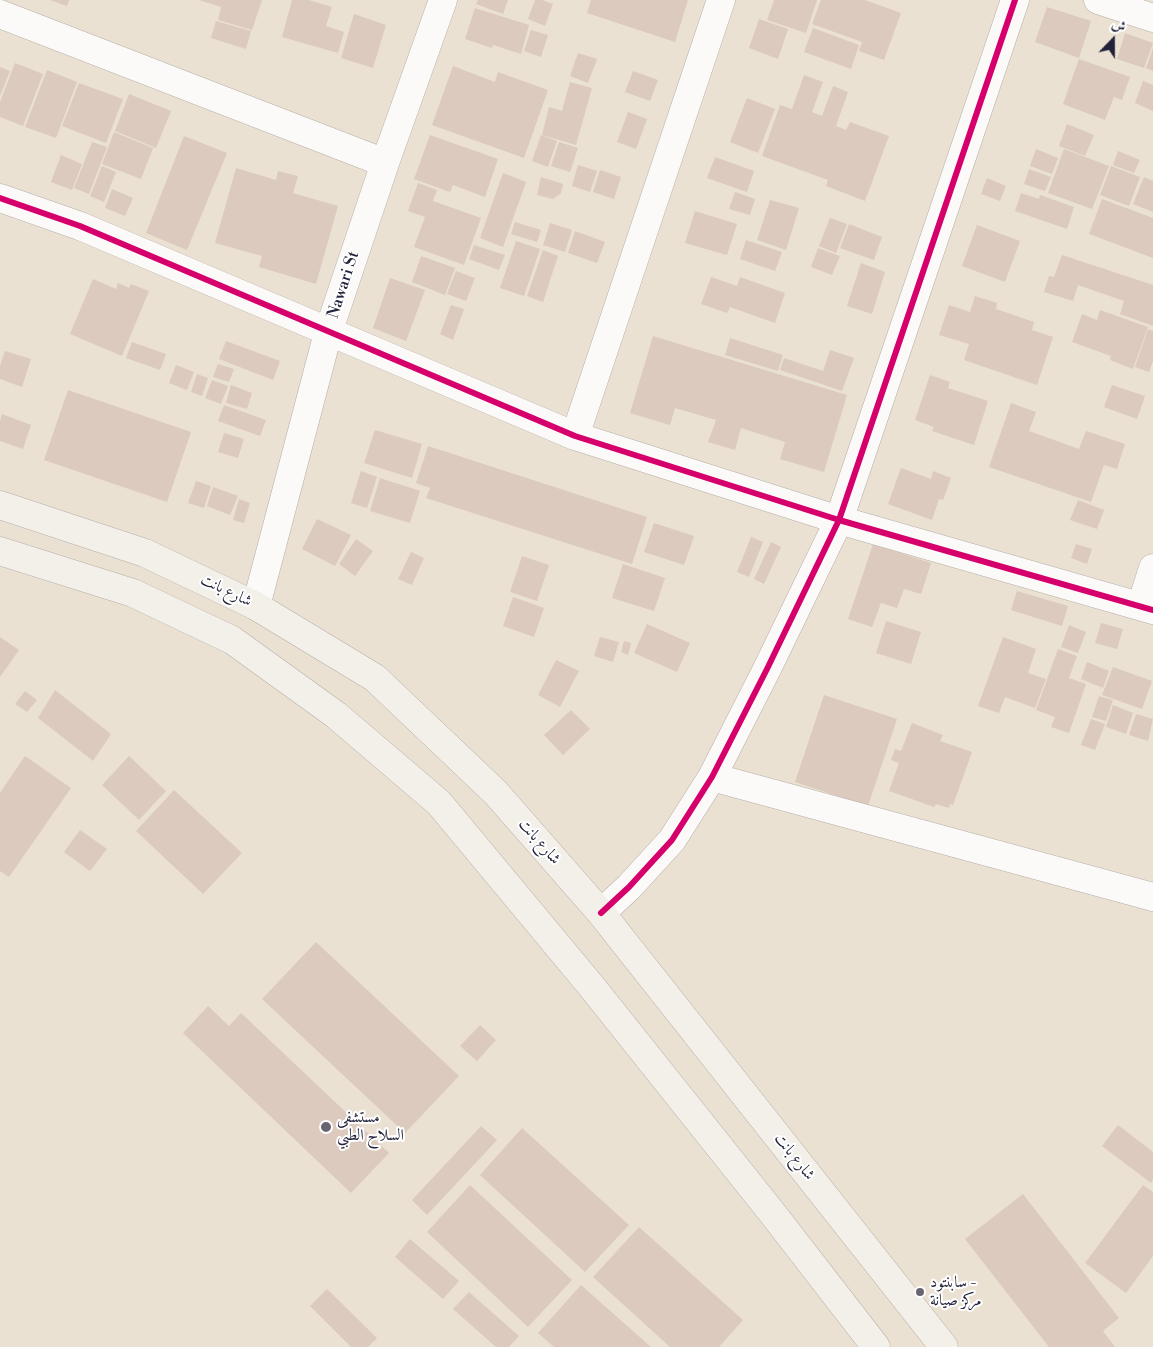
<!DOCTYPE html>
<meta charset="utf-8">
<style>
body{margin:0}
#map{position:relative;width:1153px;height:1347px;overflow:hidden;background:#eae1d2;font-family:"Libre Bodoni",Amiri,serif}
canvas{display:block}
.north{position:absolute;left:1088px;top:15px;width:50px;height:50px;-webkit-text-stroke:4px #fff;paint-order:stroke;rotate:22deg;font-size:14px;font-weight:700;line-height:20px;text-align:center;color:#22223b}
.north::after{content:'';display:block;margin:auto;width:18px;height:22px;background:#22223b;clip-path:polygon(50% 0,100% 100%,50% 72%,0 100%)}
</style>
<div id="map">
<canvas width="1153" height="1347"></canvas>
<div class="north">ش</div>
</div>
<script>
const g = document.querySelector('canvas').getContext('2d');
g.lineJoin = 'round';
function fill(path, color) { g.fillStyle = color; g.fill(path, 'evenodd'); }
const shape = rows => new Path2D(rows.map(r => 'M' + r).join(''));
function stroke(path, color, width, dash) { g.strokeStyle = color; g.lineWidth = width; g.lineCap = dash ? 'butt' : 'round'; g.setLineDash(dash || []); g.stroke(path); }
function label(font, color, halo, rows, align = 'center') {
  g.font = font + ' "Libre Bodoni",Amiri,serif'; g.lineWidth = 4; g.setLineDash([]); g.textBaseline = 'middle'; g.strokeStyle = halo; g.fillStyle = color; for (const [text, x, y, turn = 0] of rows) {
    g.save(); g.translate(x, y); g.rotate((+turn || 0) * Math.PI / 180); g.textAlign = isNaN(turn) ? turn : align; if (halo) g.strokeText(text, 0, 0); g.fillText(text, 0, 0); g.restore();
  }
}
const building = shape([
 [50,0,69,0,67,6],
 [199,0,262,0,252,30,218,20,221,7],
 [292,0,309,0,332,7,326,26,344,32,338,53,282,37],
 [478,0,508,0,503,14,476,4],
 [535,0,542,0,553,4,545,26,528,19],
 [591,0,688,0,675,42,587,13],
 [774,0,817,0,806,33,767,20],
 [821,0,865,0,901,13,884,60,859,51,862,42,812,24],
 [1047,7,1091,21,1079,58,1035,42],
 [475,8,529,25,521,54,493,45,492,48,465,39],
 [354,14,386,25,373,68,341,58],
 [759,19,788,29,778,59,749,48],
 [216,21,251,31,246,49,211,38],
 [813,28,859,45,851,69,804,52],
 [531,30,548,35,541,57,524,51],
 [1125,33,1153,43,1144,68,1117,59],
 [1153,48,1153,71,1146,68],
 [578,53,597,59,588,83,570,76],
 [1079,59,1130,77,1122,100,1114,97,1105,120,1063,104],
 [15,63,43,74,23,126,0,117,0,102],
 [453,66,495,82,498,72,548,90,524,158,432,125],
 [0,67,10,71,0,96],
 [47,70,77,82,56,138,25,127],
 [633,71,658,80,650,101,625,92],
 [804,75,823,82,812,112,822,116,833,86,848,92,836,126,846,130,850,122,889,136,865,201,826,186,828,180,762,156,780,105,792,109],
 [1143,81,1153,85,1153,111,1135,103],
 [570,82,592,88,576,145,542,135,549,107,562,111],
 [79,83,123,99,106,143,62,126],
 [129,94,171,111,156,148,115,131],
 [747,98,775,109,758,153,730,142],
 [628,112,647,119,636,149,617,142],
 [1067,124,1094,135,1085,156,1059,146],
 [114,132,153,148,141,179,102,164],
 [430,135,498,159,485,197,453,185,450,192,414,179],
 [541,135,557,141,548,167,532,161],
 [184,136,227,153,187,250,146,233],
 [92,142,107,147,89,194,74,188],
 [559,142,578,148,570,172,551,166],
 [1036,149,1058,158,1052,174,1030,166],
 [1064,149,1109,166,1092,209,1048,193],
 [1118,151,1140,160,1134,173,1113,165],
 [61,155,82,164,72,190,51,182],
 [715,157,754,171,747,192,707,178],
 [578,165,597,171,590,192,572,186],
 [102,166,116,172,104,202,90,196],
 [1111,166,1140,177,1129,206,1100,195],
 [236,168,276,180,278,171,298,176,293,193,338,206,316,284,259,267,262,256,215,243],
 [1029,169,1051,177,1045,191,1024,184],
 [600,170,621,177,614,199,593,192],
 [503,173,526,182,503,247,480,238],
 [541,177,563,184,561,193,553,199,537,195],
 [1144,177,1153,181,1153,212,1133,204],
 [987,178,1006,186,1000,201,981,194],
 [418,183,437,190,433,201,481,218,464,265,414,247,425,217,408,211],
 [112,189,133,198,125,216,105,208],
 [735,192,755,199,750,215,729,209],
 [1021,193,1039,199,1040,195,1074,207,1067,229,1015,211],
 [1102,199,1153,218,1153,258,1089,234],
 [770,200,799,208,786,250,757,240],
 [695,211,737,224,727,255,685,243],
 [830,218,847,224,836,253,819,246],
 [515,222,541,230,537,242,511,234],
 [550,223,572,230,565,252,543,245],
 [849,224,882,237,874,260,840,248],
 [977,225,1020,241,1005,282,962,266],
 [575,231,605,242,597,263,568,253],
 [746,240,782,252,775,271,740,259],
 [516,241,540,249,524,296,500,288],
 [474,245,505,255,499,270,469,259],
 [818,248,840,256,832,275,811,267],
 [543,250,558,256,543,302,527,296],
 [1062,255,1153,285,1153,326,1120,314,1124,301,1078,285,1073,301,1044,292,1049,276,1054,277],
 [421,256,455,268,445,295,412,282],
 [861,263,885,272,872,314,847,306],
 [456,271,475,278,466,301,447,294],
 [711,277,737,286,740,277,785,293,775,323,730,307,727,313,701,304],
 [390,278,425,290,406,341,373,328],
 [93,279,116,289,118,283,129,288,131,284,149,291,122,356,70,334],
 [975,296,997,303,996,309,1034,322,1032,330,1053,337,1037,385,964,360,969,344,939,335,949,305,970,312],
 [451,305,464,309,453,340,440,334],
 [1100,310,1148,327,1133,369,1110,360,1111,356,1072,342,1082,314,1097,320],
 [1148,329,1153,331,1153,361,1149,372,1135,367],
 [653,336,847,395,824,472,780,459,785,442,741,428,735,450,708,442,716,420,675,408,670,425,630,413],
 [730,338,783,355,778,371,725,355],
 [226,341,280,361,273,380,219,359],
 [132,342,166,354,160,370,126,358],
 [830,350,854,358,842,391,780,370,784,358,823,371],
 [5,351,31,359,22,387,0,379,0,366],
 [218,364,234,369,229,382,213,377],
 [176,365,194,372,187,390,169,383],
 [197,374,208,378,202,396,191,392],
 [930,375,950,382,948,388,988,401,974,445,932,431,934,427,915,420],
 [212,380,228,386,221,404,205,398],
 [231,385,252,393,247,409,226,403],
 [1112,385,1145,396,1137,419,1104,407],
 [68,390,191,432,167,502,44,460],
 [1011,403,1036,412,1029,431,1079,449,1086,431,1125,444,1117,469,1104,465,1091,502,989,467],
 [224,405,266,420,260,436,218,421],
 [2,414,31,425,23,449,0,441,0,421],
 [375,430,422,444,412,478,364,463],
 [224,433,244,439,238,458,218,452],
 [428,446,647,517,632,564,426,498,430,488,416,483],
 [901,468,931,479,933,471,951,478,943,500,939,499,932,520,888,504],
 [361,471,377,477,367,508,351,503],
 [380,478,420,491,410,523,370,511],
 [196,481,211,486,204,508,188,503],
 [213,487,238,496,230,515,207,506],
 [239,499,250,503,244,523,233,520],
 [1078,500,1104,510,1097,529,1070,520],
 [317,519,351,535,335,566,302,549],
 [654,523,694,536,684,565,644,552],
 [751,537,763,542,749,577,737,572],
 [356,539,373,551,355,576,339,564],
 [771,542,781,547,764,584,754,579],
 [873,544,931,563,921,594,904,589,897,608,881,603,872,627,848,619],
 [1076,544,1092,549,1087,564,1071,558],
 [411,552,424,558,412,585,398,579],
 [522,556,549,565,537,601,510,592],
 [623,564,665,578,654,611,612,598],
 [1017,591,1068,606,1062,626,1011,610],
 [513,597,544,608,534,637,503,626],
 [886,621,921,632,911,664,876,653],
 [1101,623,1123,629,1117,649,1095,643],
 [647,624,690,643,677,672,634,653],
 [1069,625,1086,632,1078,653,1061,647],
 [0,637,19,650,0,677],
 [600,637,619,642,613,662,594,656],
 [1003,637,1036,649,1028,673,1046,679,1035,708,1005,697,999,713,978,706],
 [624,641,631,643,628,655,621,652],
 [1058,649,1077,656,1069,678,1086,684,1069,733,1051,727,1055,717,1036,710],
 [556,660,579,671,560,707,538,695],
 [1087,662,1109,671,1103,688,1081,679],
 [1113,667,1152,681,1142,709,1102,695],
 [55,690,111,734,93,761,38,718],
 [25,691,37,700,27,712,15,704],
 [824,695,897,719,866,812,855,802,795,782],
 [1099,696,1113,700,1106,721,1092,717],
 [1113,705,1133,713,1126,734,1106,727],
 [571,710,590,729,563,755,544,735],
 [1136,714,1153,719,1148,741,1129,735],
 [1091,719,1105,724,1095,750,1081,745],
 [912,723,943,735,940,741,972,752,953,805,950,804,949,808,936,804,934,807,889,791,899,763,891,760,895,749,901,751],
 [25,756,71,788,9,877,0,871,0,793],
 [129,756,166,791,139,820,102,785],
 [174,790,242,853,203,894,136,831],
 [80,830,107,849,90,871,64,852],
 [316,942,459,1076,405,1133,262,999],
 [208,1006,229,1026,241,1013,389,1153,351,1193,183,1033],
 [480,1025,496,1040,477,1061,460,1046],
 [1118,1125,1153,1152,1153,1180,1151,1183,1102,1146],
 [481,1126,497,1140,427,1215,412,1200],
 [522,1128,629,1225,585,1272,480,1175],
 [470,1185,572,1280,528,1327,427,1232],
 [1143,1185,1153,1192,1153,1256,1126,1293,1085,1263],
 [1023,1194,1119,1318,1103,1331,1115,1347,1049,1347,965,1239],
 [639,1227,743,1320,719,1347,670,1347,593,1277],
 [410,1239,459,1281,443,1299,395,1257],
 [581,1285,651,1347,554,1347,538,1333],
 [327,1289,377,1338,368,1347,351,1347,310,1306],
 [469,1292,519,1336,509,1347,496,1347,453,1309]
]);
const street = shape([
 [1098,0,1153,18],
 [0,14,385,163],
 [0,198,80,226,575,436,839,520,1153,610],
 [575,436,721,0],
 [256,606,328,333,385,163,443,0],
 [1141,606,1153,568],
 [712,777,1153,897],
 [601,913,629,887,672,840,712,777,767,669,839,520,1015,0]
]);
const secondary = shape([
 [0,505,145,553,256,606,375,678,496,793,601,913,944,1347],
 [0,551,133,593,232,640,336,715,439,803,592,987,773,1214,876,1347]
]);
const cycleway = shape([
 [0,198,80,226,575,436,839,520,1153,610],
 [601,913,629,887,672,840,712,777,767,669,839,520,1015,0]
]);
const markers = [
 [326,1127,6,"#686570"],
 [920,1292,5,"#686570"]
];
const streetNames = [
 ["Nawari St",344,285,-72],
 ["شارع بانت",226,591,26],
 ["شارع بانت",539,842,49],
 ["شارع بانت",794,1157,52]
];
const poiNames = [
 ["مستشفى",337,1118],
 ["السلاح الطبي",337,1136],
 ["سابنتود -",930,1283],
 ["مركز صيانة",930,1301]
];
fill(building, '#dccabe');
stroke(street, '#b5aea8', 29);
stroke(secondary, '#b5aea8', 29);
stroke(street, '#fcfaf8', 28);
stroke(secondary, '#f3f0ea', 28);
stroke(cycleway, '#d6006c', 6);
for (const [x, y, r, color] of markers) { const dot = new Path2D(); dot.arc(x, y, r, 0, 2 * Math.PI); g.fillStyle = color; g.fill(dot); stroke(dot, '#fff', 2); }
label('16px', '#22223b', '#fff', streetNames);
label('16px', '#22223b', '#fff', poiNames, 'left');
</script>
